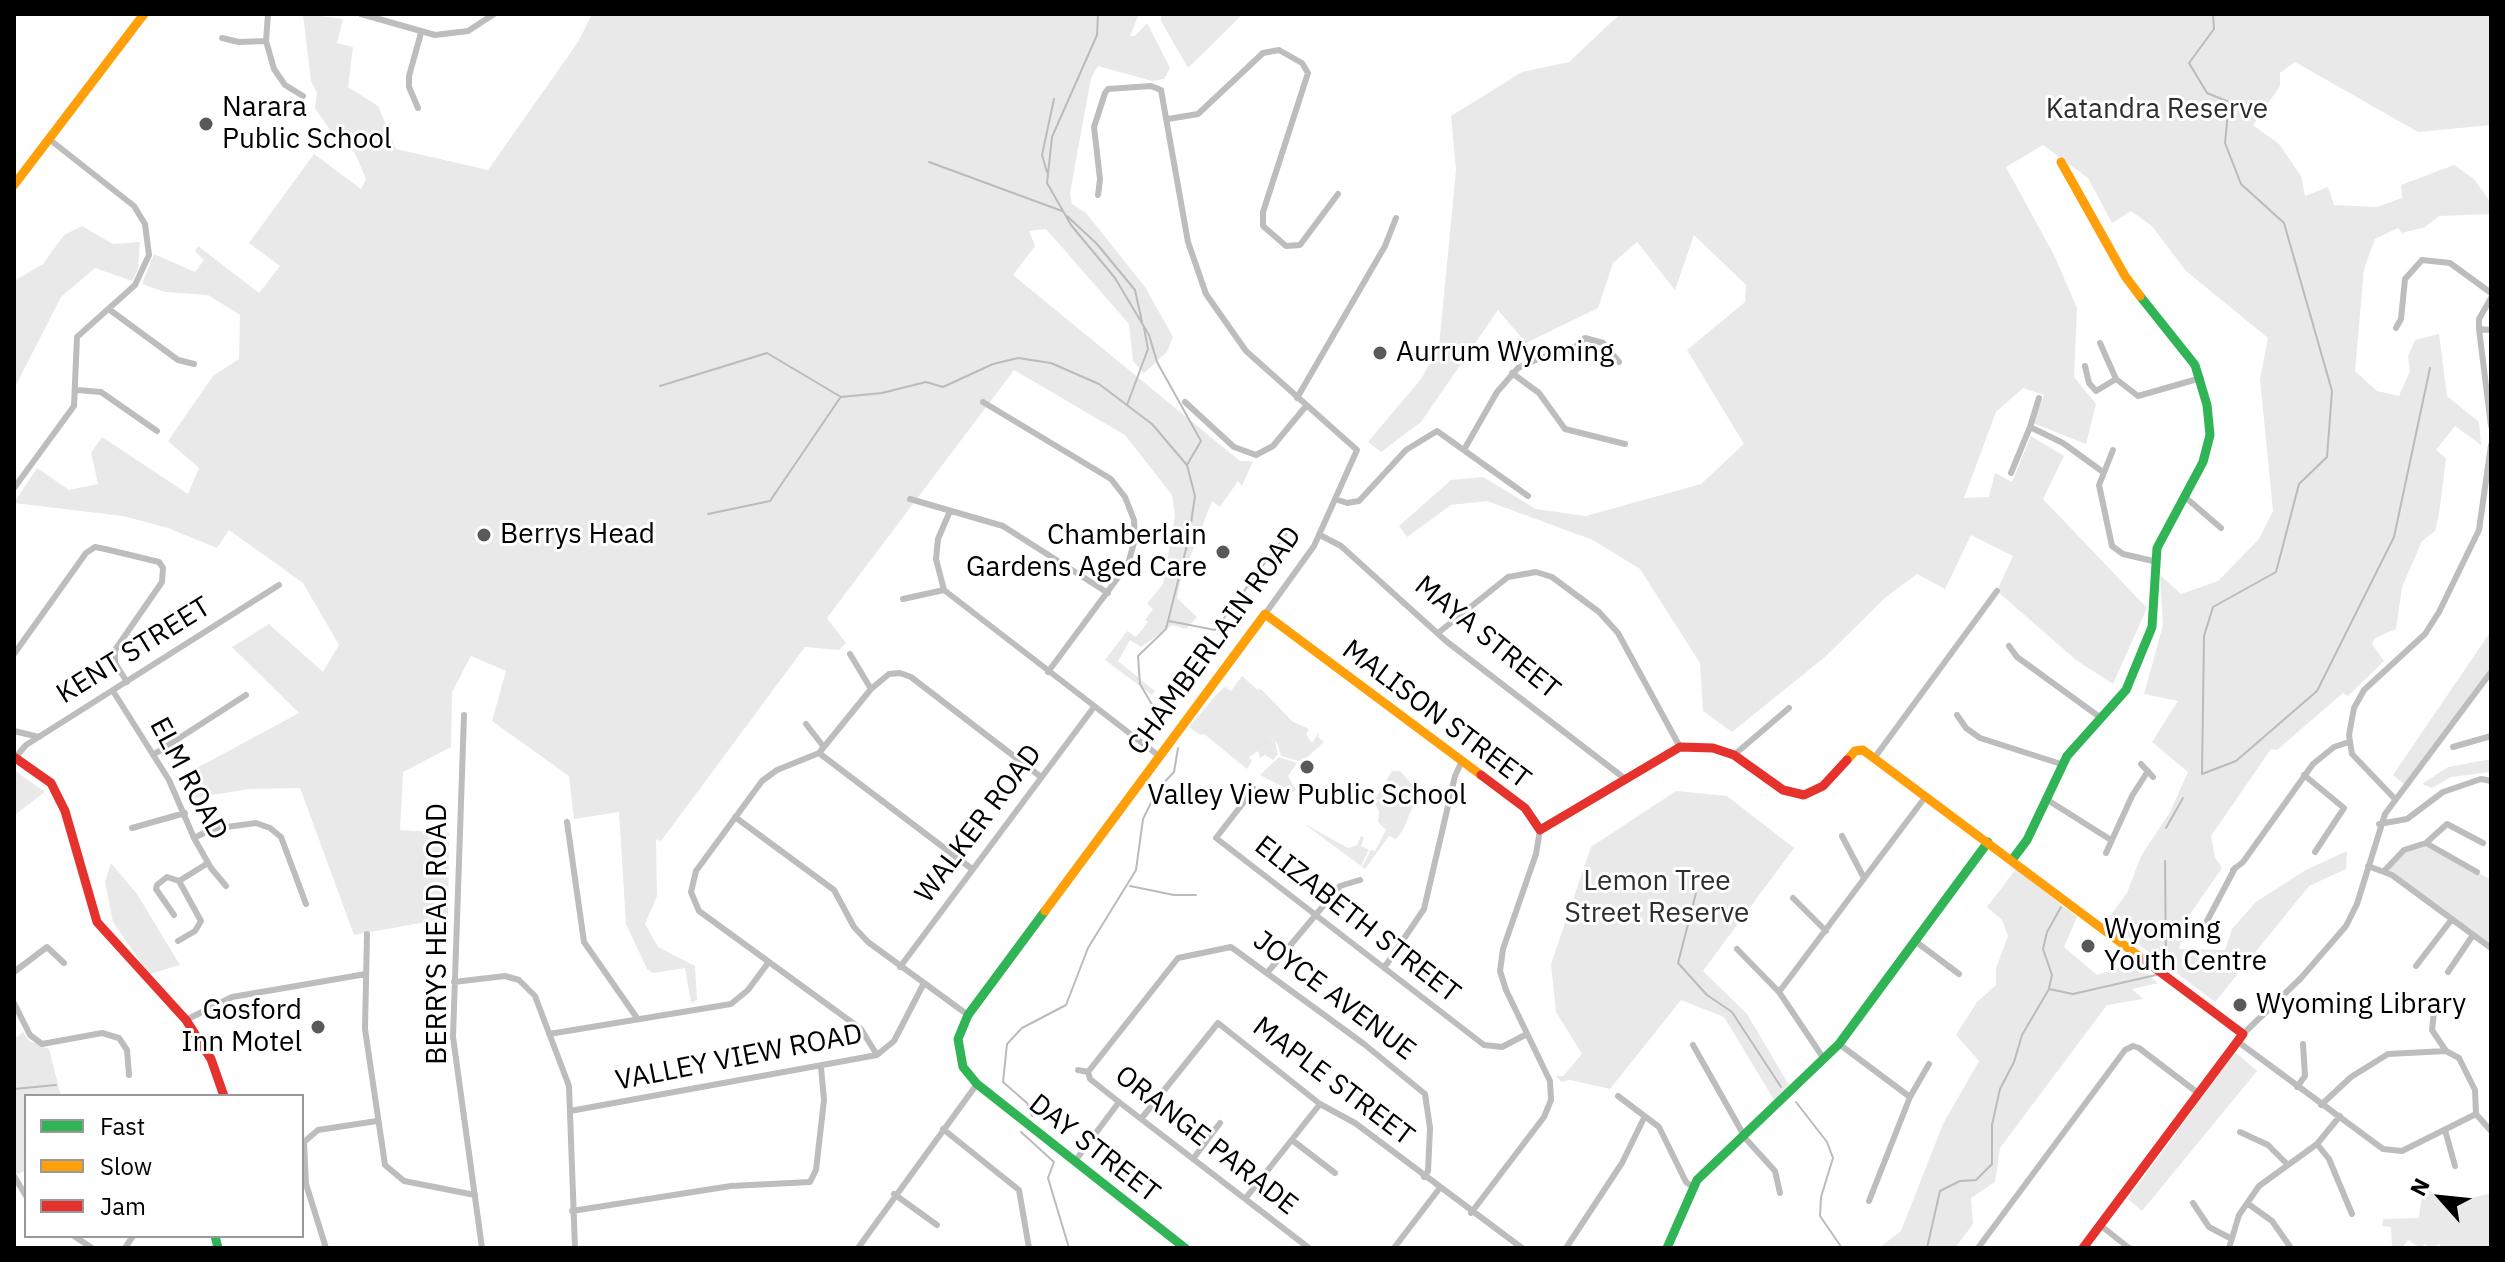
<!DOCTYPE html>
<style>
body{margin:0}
#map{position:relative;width:2505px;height:1262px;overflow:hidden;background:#fff;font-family:"IBM Plex Sans",sans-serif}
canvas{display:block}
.frame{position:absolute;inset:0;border:16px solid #000;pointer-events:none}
.legend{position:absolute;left:24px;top:1094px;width:280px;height:144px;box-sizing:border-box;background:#fff;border:2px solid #999;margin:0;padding:10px 14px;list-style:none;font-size:24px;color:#000}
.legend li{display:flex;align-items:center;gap:16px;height:40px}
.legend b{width:40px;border:2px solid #999}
.north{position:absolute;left:2401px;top:1158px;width:80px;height:80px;-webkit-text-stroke:6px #fff;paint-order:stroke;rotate:297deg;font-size:22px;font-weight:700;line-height:32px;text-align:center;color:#000}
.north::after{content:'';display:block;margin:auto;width:28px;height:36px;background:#000;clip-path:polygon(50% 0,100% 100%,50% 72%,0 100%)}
</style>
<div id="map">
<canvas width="2505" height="1262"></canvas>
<div class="frame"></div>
<ul class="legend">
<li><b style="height:10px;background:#30b455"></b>Fast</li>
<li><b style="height:10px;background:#ff9f0a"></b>Slow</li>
<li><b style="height:10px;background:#e5322d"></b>Jam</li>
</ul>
<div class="north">N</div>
</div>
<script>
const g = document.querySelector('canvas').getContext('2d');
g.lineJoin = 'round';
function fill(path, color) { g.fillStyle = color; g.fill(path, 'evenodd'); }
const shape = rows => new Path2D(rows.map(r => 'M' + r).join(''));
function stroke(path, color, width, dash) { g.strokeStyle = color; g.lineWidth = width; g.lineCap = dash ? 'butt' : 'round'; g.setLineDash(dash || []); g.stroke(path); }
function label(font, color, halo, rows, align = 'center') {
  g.font = font + ' "IBM Plex Sans",sans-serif'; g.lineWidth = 6; g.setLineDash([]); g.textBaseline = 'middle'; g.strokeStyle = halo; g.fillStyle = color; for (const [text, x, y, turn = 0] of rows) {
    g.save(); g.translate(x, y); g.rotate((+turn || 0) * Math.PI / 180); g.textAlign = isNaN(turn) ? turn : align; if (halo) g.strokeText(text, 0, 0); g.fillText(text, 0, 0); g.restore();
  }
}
const green = shape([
 [303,14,343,19,337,43,353,47,348,87,378,106,396,149,488,170,578,42,592,14,1139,14,1130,36,1135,36,1147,23,1170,68,1164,79,1152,81,1098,66,1091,78,1070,193,1072,204,1086,213,1145,287,1173,337,1167,352,1144,373,1133,361,1129,324,1046,229,1029,231,1035,246,1013,275,1240,461,1253,461,1242,486,1238,481,1220,507,1212,501,1180,583,1177,598,1197,617,1186,629,1172,625,1141,647,1130,640,1118,661,1155,691,1152,695,1105,660,1127,631,1136,637,1148,622,1145,620,1153,609,1147,604,1163,584,1175,516,1172,495,1125,435,1014,370,827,618,846,643,839,650,805,647,661,841,656,839,657,896,645,924,658,947,695,966,697,1000,691,1003,685,968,653,973,647,969,626,924,619,812,574,819,569,776,492,721,506,671,471,656,452,692,451,747,403,772,400,830,449,833,448,918,354,935,300,788,250,789,193,798,189,790,199,789,195,769,299,713,232,647,269,624,323,672,339,645,303,583,229,530,217,548,168,528,123,516,14,503,37,468,69,490,98,484,91,453,102,437,188,494,199,468,168,441,213,376,239,359,240,315,208,295,165,292,142,284,154,254,195,272,204,260,195,251,198,246,259,293,280,266,249,243,314,154,361,189,366,179,355,153,330,130,315,108,317,93,311,81],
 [1161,14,1243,14,1188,68,1161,21],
 [1620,14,2491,14,2491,125,2418,132,2295,62,2280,73,2280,86,2253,125,2279,144,2301,176,2305,196,2328,187,2334,205,2377,207,2402,198,2401,185,2454,165,2474,179,2491,203,2491,214,2439,216,2425,227,2402,233,2398,228,2375,239,2364,269,2355,371,2377,391,2399,396,2410,371,2408,356,2415,340,2439,334,2447,396,2479,422,2481,445,2455,426,2436,450,2446,458,2439,514,2435,531,2422,541,2402,587,2396,629,2375,638,2372,644,2384,661,2348,696,2343,693,2277,750,2271,749,2211,836,2215,857,2222,868,2190,914,2179,949,2225,950,2232,929,2256,902,2304,871,2347,851,2346,869,2309,886,2215,1002,2107,920,2127,893,2141,856,2170,812,2188,772,2152,742,2178,701,2144,694,2163,625,2160,575,2181,594,2218,581,2259,539,2273,511,2260,379,2268,338,2186,271,2152,226,2131,211,2112,223,2088,178,2043,145,2006,167,2055,257,2077,308,2074,377,2096,404,2086,444,2033,423,2044,395,2023,388,1996,412,1964,498,1989,497,1995,473,2012,482,2031,436,2064,456,2043,499,2147,608,2113,684,2076,660,1997,591,2013,556,1971,535,1945,589,1917,574,1886,597,1825,657,1732,732,1703,711,1700,663,1640,569,1593,540,1487,501,1451,505,1407,537,1399,526,1451,480,1483,477,1536,509,1586,516,1701,484,1744,444,1687,350,1745,302,1746,285,1694,235,1675,290,1637,242,1613,263,1598,308,1526,343,1498,310,1421,422,1381,452,1368,442,1421,379,1439,347,1456,170,1451,116,1522,72,1569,62],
 [82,226,113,244,140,242,138,269,132,281,95,268,61,297,14,389,14,281,43,264,64,235],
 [2491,631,2491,671,2404,784,2393,775],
 [1242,676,1259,691,1258,688,1262,690,1293,722,1309,729,1306,734,1312,743,1319,732,1318,737,1324,742,1302,762,1281,756,1277,743,1261,731,1275,742,1278,754,1273,760,1265,755,1260,758,1258,751,1249,757,1252,761,1247,769,1204,734,1200,735,1189,727,1217,694,1225,687,1231,691],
 [1279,757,1297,763,1288,776,1296,790,1293,792,1260,775],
 [2491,759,2491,772,2451,777,2432,788,2422,784,2448,767],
 [14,770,45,792,16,814,14,813],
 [1392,771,1400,771,1419,792,1403,830,1396,839,1389,836,1365,869,1362,867,1371,850,1375,851,1386,830,1378,822,1379,811,1374,801],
 [1676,791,1727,796,1794,848,1703,971,1747,1014,1789,1085,1774,1100,1724,1017,1681,1000,1610,1089,1570,1080,1561,1082,1556,1076,1563,1076,1582,1054,1556,1012,1551,964,1591,847],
 [1303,823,1348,848,1357,845,1361,836,1364,838,1361,846,1369,850,1361,866],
 [2426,843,2491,880,2491,948,2385,870,2404,850],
 [111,863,137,894,180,965,149,974,113,922,105,882],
 [2016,869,2077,917,2064,947,2097,975,2133,963,2158,983,2132,989,2143,999,2107,1005,2000,1148,1995,1182,1971,1198,1973,1224,1955,1248,1879,1248,1901,1231,1943,1124,1979,1061,1956,1035,1977,1002,1996,985,1996,968,2008,936,2002,920,1987,907],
 [23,1032,29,1041,49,1049,61,1096,26,1096,26,1170,17,1175,14,1169,14,1039],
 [2235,1052,2257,1071,2142,1211,2128,1199],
 [2415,1180,2449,1204,2491,1193,2491,1248,2443,1248,2439,1244,2431,1248,2425,1244,2420,1248,2408,1240,2402,1248,2392,1248,2391,1227,2382,1226,2383,1219,2419,1218,2422,1193,2415,1193]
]);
const stream = shape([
 [1098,14,1097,35,1052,137,1047,183,1071,225,1115,278,1149,335,1157,362,1201,441,1187,465,1195,496,1189,537,1166,629,1138,656,1140,684,1165,727],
 [2213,14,2214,29,2189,63,2207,93,2229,102,2225,143,2241,184,2284,223,2332,391,2327,457,2299,484,2276,572,2213,607,2204,636,2202,774,2236,761,2317,691,2394,537,2430,368],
 [929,162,1062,211],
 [1047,172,1042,155,1054,99],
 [1067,216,1097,244,1135,290,1142,322],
 [660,386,767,353,841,397],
 [841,397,882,393,926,382,943,387,993,364,1018,358,1051,363,1099,384,1152,424,1186,464],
 [1127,405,1148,349,1144,328],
 [708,514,770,501,840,398],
 [1169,621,1215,630,1291,528],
 [2166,828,2183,798],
 [1130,886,1174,895,1196,895],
 [1696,893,1678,963,1707,995,1732,1012,1781,1087],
 [2160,970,2166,961,2165,861],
 [2049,988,2052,975,2043,949,2047,932,2061,907],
 [14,1089,56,1085],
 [1796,1102,1827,1142,1833,1158,1821,1197,1820,1216,1842,1248],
 [1032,1116,1027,1103,1003,1082,1007,1044,1022,1028,1066,1005,1088,948,1136,870,1143,819,1158,789,1174,772,1178,748],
 [1021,1132,1054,1162,1048,1178,1069,1248],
 [1927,1248,1940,1191,1960,1181,1976,1180,1992,1164,1992,1125,2000,1089,2014,1062,2022,1035,2049,989,2073,994,2156,975]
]);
const street = shape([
 [268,14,266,41,274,69,285,85,303,96],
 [361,14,435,35,468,31,494,14],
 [222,38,239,42,266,41],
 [418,108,409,87,409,76,421,33],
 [1168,119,1198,114,1263,53,1279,50,1302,63,1308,73,1263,212,1263,226,1286,246,1300,245,1338,194],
 [1098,195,1100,179,1094,127,1105,93,1108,89,1151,86,1161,90,1188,242,1206,294,1246,351,1357,450,1314,546,1265,614],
 [2491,298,2479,319,2479,329,2491,426],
 [110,310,178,360,194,364],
 [2396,328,2401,319,2405,279,2422,260,2450,263,2491,293],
 [2479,329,2491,330],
 [2100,343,2116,379,2138,396,2201,378],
 [2085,366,2089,383,2096,391,2116,379],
 [1512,373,1539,393,1565,429,1625,444],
 [77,390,101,392,157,431],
 [1297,398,1385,246,1396,218],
 [983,402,1111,479,1125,497,1134,520,1135,539,1128,564,1048,672],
 [1185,402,1234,447,1256,455,1273,446,1306,406],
 [2030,427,2039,398],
 [1465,448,1497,392,1518,368,1542,357,1571,351,1585,338,1603,343,1619,362],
 [2113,450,2099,485,2112,546,2123,554,2153,561],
 [2011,473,2030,427,2063,443,2103,472],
 [14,488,74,406,77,337,135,285,149,255,145,224,134,206,49,139],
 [2185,497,2221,528],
 [910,499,1003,526,1108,593],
 [1335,499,1347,503,1359,501,1406,450,1437,431,1528,496],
 [950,511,938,539,936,559,944,590,1159,756],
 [1320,535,1341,546,1446,641,1624,778],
 [903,599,944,590],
 [1438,633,1508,577,1536,572,1552,577,1599,612,1618,633,1680,747],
 [2009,646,2017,657,2101,718],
 [14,654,86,553,95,547,105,549,159,562,163,568,162,582,115,650,115,663,127,682],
 [850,654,871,689],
 [113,691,169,780,194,838,211,868,226,886],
 [464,715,453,1037,482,1248],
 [1957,715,1966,728,1980,738,2061,764],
 [806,724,823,746],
 [14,731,39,737],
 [2453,747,2491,736],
 [819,753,972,869],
 [153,755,246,695],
 [1734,755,1789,708],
 [1875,757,1997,591],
 [15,758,26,745,279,585],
 [2141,764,2153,777],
 [2304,775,2344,808,2315,852],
 [1254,789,1216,838,1484,1045,1502,1047,1527,1034],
 [2394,798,2352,754,2349,735,2354,708,2364,690,2425,634,2439,612,2479,530,2491,445],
 [2046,799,2111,840],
 [735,817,834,890,854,927,868,942,968,1015],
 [567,822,584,942,637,1018],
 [2379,824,2407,819,2443,792,2481,779,2491,781],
 [132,828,185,813],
 [1842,836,1864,878],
 [194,838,212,829,256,823,270,828,281,837,306,904],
 [2426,843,2477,872],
 [2106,853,2132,796,2148,771],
 [2368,866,2392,875,2491,948],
 [2233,870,2243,862,2313,764,2334,747,2349,742],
 [2385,870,2404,850,2426,843,2447,824,2483,843],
 [1793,898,1826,931],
 [174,915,156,889,157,885,167,877,179,881,208,863],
 [2207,933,2207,921,2235,868],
 [367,934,365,1029,385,1165,404,1181,475,1195],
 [178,941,195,931,201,921,179,881],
 [1915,941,1959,974],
 [1737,949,1779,992,1824,1059],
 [2416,966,2452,919],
 [900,967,1094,707],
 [1384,968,1424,909,1455,776,1462,761],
 [14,972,47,947,64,963],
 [2448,972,2473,935],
 [1267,973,1340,886,1360,880],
 [454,982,505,976,519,980,535,996,569,1086,575,1248],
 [1779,992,1926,796],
 [14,1003,30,1035,42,1044,102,1033,119,1038,127,1050,129,1075],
 [2434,1012,2432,1030,2446,1051,2459,1058,2475,1090,2476,1114,2491,1131],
 [186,1020,232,997,366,974],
 [549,1034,731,1004,748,990,768,963],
 [2243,1034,2301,978,2346,926,2357,904,2385,814,2491,672],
 [2237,1041,2383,1149,2402,1151,2476,1114],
 [1839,1044,1910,1097],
 [1693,1045,1746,1139,1775,1171,1780,1193],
 [877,1055,861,1029,699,911,691,892,696,871,762,781,777,770,819,753,871,689,889,674,900,673,911,677,1041,777],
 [1078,1070,1088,1072,1090,1079,1119,1102,1309,1248],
 [1088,1072,1178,958,1231,947,1364,1044,1425,1094,1430,1128,1428,1171,1424,1177],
 [2297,1087,2305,1076,2303,1044],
 [1618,1096,1659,1127,1686,1182,1693,1187],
 [2321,1105,2351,1077,2388,1054,2446,1051],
 [570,1111,877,1055,894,1041,924,983],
 [1141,1119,1218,1023,1320,1104,1355,1123,1522,1248],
 [943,1129,1019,1190,1029,1248],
 [2445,1130,2455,1166],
 [2240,1132,2268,1145,2287,1164],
 [1292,1140,1335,1173],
 [2317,1144,2329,1159,2352,1214],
 [1193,1159,1220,1123],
 [1075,1161,1119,1102],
 [14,1176,26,1196],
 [894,1194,937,1225],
 [1245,1199,1320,1104],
 [1869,1201,1910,1097,1929,1064],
 [2193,1203,2209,1227,2230,1238],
 [2247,1203,2272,1221,2291,1248],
 [572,1211,731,1186,810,1182,816,1170,824,1100,821,1067],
 [1471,1213,1544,1117,1551,1100,1550,1081,1506,990,1500,971,1503,949,1536,854,1540,830],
 [2100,1225,2129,1248],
 [74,1236,92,1248],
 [125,1248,133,1236],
 [326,1248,306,1184,304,1142,318,1130,377,1121],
 [858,1248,977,1084],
 [1394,1248,1439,1189],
 [1566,1248,1622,1163,1644,1118],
 [1978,1248,2125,1050,2133,1046,2139,1048,2198,1093],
 [2229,1248,2239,1215,2259,1186,2317,1144,2340,1116]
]);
const fast = shape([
 [2012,860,2027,840,2067,756,2126,690,2152,627,2157,548,2203,462,2210,435,2207,405,2195,365,2140,296],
 [1045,911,968,1015,958,1039,963,1067,977,1084,1185,1248],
 [215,1236,218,1248],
 [1667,1248,1697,1180,1839,1044,1988,842]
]);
const slow = shape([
 [2061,162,2125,276,2140,296],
 [14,185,144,14],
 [1847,760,1855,751,1863,750,2144,960],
 [1045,911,1265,614,1481,775]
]);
const jam = shape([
 [14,757,51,783,65,811,97,922,186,1020,211,1059,224,1096],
 [1481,775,1525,808,1540,830,1680,747,1713,748,1734,755,1783,790,1804,795,1823,786,1847,760],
 [2083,1248,2243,1034,2144,960]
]);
const markers = [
 [206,124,8,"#595959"],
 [1380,353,8,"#595959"],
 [484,535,8,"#595959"],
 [1223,552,8,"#595959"],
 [1307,767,8,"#595959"],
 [2088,946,8,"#595959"],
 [2240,1005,8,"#595959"],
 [318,1027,8,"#595959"]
];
const poiNames = [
 ["Narara",222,108],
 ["Public School",222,140],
 ["Aurrum Wyoming",1396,353],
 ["Berrys Head",500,535],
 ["Chamberlain",1207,536,"right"],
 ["Gardens Aged Care",1207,568,"right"],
 ["Valley View Public School",1307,796,"center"],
 ["Wyoming",2104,930],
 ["Youth Centre",2104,962],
 ["Wyoming Library",2256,1005],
 ["Gosford",302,1011,"right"],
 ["Inn Motel",302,1043,"right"]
];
const parkNames = [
 ["Katandra Reserve",2157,110],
 ["Lemon Tree",1657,882],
 ["Street Reserve",1657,914]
];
const streetNames = [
 ["MAYA STREET",1487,638,39],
 ["CHAMBERLAIN ROAD",1215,641,-54],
 ["KENT STREET",134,651,-32],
 ["MALISON STREET",1436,715,37],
 ["ELM ROAD",188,779,62],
 ["WALKER ROAD",979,824,-53],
 ["ELIZABETH STREET",1357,920,38],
 ["BERRYS HEAD ROAD",438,934,-90],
 ["JOYCE AVENUE",1334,996,37],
 ["VALLEY VIEW ROAD",739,1058,-11],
 ["MAPLE STREET",1333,1082,37],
 ["ORANGE PARADE",1206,1141,38],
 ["DAY STREET",1094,1149,38]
];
fill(green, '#e9e9e9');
stroke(stream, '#bbb', 2);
stroke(street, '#bdbdbd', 6);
stroke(fast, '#30b455', 9);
stroke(slow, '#ff9f0a', 9);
stroke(jam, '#e5322d', 9);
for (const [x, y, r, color] of markers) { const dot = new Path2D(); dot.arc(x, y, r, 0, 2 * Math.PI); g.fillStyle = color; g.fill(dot); stroke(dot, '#fff', 3); }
label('28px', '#000', '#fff', poiNames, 'left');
label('28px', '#2e2e2e', '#fff', parkNames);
label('28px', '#000', '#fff', streetNames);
</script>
